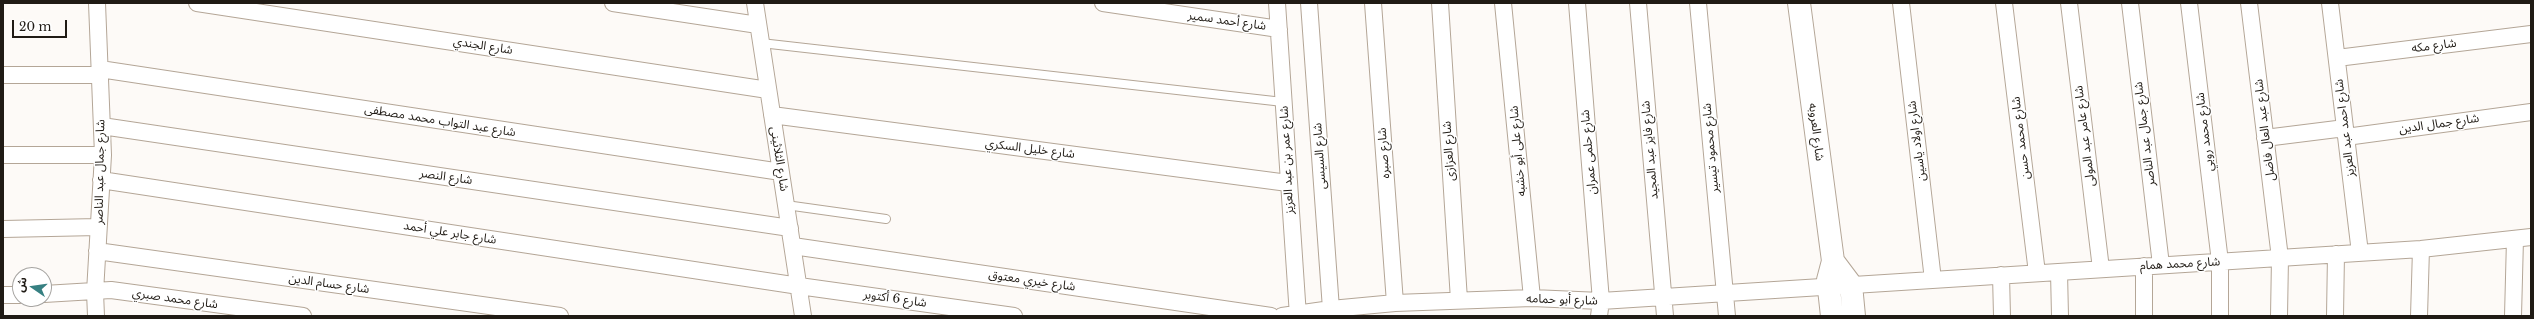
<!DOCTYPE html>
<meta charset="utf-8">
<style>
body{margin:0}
#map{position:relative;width:2534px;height:319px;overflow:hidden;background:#fdfaf7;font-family:"Libre Baskerville","Noto Sans Arabic",serif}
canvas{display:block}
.frame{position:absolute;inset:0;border:4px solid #201b15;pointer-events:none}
.north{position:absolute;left:12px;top:267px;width:40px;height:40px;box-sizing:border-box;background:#fff;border:1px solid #a6a4a1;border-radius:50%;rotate:283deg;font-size:11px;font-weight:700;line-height:16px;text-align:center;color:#201b15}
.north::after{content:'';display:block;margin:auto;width:14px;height:18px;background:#378082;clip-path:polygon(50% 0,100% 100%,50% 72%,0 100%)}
.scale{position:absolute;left:12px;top:20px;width:55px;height:18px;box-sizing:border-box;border:2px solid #201b15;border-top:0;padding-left:5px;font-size:12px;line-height:14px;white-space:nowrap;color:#201b15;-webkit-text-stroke:3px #fff;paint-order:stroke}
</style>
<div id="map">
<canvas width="2534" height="319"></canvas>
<div class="frame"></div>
<div class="north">ش</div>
<div class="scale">20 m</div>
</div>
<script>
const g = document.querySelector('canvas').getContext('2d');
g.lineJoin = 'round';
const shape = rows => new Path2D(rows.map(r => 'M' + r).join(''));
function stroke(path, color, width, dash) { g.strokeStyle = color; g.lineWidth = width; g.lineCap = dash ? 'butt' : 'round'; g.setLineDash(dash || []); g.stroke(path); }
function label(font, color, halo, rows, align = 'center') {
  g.font = font + ' "Libre Baskerville","Noto Sans Arabic",serif'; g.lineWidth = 3; g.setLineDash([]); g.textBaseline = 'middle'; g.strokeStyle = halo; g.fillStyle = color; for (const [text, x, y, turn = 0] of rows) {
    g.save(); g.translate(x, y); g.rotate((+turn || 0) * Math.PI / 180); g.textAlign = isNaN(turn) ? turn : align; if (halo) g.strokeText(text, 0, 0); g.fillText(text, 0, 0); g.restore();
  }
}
const lane = shape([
 [761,43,1283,102],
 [786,205,886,219]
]);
const street = shape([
 [197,3,768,90],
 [613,3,758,25],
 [755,3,803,316],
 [1103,3,1279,29],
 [1277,3,1298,316],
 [1309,3,1331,309],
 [1373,3,1395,303],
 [1440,3,1459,300],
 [1503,3,1532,298],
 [1577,3,1601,301,1599,316],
 [1638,3,1665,316],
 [1698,3,1727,316],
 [1901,3,1933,280],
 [2004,3,2037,273],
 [2069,3,2101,269],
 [2130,3,2161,265],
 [2189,3,2220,262,2220,316],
 [2249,3,2280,258,2279,316],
 [2330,3,2360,253],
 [2337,58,2531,34],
 [100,69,781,172],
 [3,75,100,75],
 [772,115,1288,183],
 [102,126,790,228],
 [2346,137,2531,112],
 [2265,138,2345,128],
 [3,155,103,155],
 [101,180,799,286,1014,316],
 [3,229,98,227],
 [793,246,1271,316],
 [97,251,560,316],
 [2144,266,2144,316],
 [2059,272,2060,316],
 [2001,275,2002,316],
 [44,294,111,290,303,316],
 [3,295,20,295],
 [96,316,95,292,103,155,97,3],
 [1282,316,1331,309,1395,303,1532,298,1601,301,2421,249,2531,237],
 [2335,316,2336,254],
 [2419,316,2421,249],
 [2513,316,2515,239]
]);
const secondary = shape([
 [1799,3,1833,261,1828,280,1832,316],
 [1833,261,1851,285,1854,316]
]);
const streetNames = [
 ["شارع أحمد سمير",1227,21,8],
 ["شارع الجندي",483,46,9],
 ["شارع مكه",2434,46,-7],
 ["شارع عبد التواب محمد مصطفى",440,121,9],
 ["شارع جمال الدين",2439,124,-8],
 ["شارع احمد عبد العزيز",2345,128,-97],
 ["شارع عبد العال فاضل",2265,130,-97],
 ["شارع العروبه",1816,132,83],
 ["شارع محمد روبي",2205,132,-97],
 ["شارع جمال عبد الناصر",2145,134,-97],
 ["شارع عامر عبد المولى",2085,136,-97],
 ["شارع محمد حسن",2021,138,-97],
 ["شارع اولاد ياسين",1917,141,-97],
 ["شارع محمود تيسير",1711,148,-95],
 ["شارع خليل السكري",1030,149,7],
 ["شارع فايز عبد المجيد",1650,150,-95],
 ["شارع العزازى",1449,151,-94],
 ["شارع على أبو خشبه",1518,151,-95],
 ["شارع حلمى عمران",1589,152,-95],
 ["شارع صبره",1384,153,-94],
 ["شارع السيسى",1320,156,-94],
 ["شارع الثلاثينى",779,159,81],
 ["شارع عمر بن عبد العزيز",1287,160,-93],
 ["شارع جمال عبد الناصر",100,172,-89],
 ["شارع النصر",446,177,8],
 ["شارع جابر علي أحمد",450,233,9],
 ["شارع محمد همام",2180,264,-3],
 ["شارع خيري معتوق",1032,281,8],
 ["شارع حسام الدين",329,284,8],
 ["شارع محمد صبري",175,299,8],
 ["شارع 6 أكتوبر",895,299,8],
 ["شارع أبو حمامه",1562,300,2]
];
stroke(lane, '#b4a697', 10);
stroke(street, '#b4a697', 18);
stroke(secondary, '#b4a697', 24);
stroke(lane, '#fff', 8);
stroke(street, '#fff', 16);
stroke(secondary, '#fff', 22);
label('12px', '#201b15', '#fff', streetNames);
</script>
